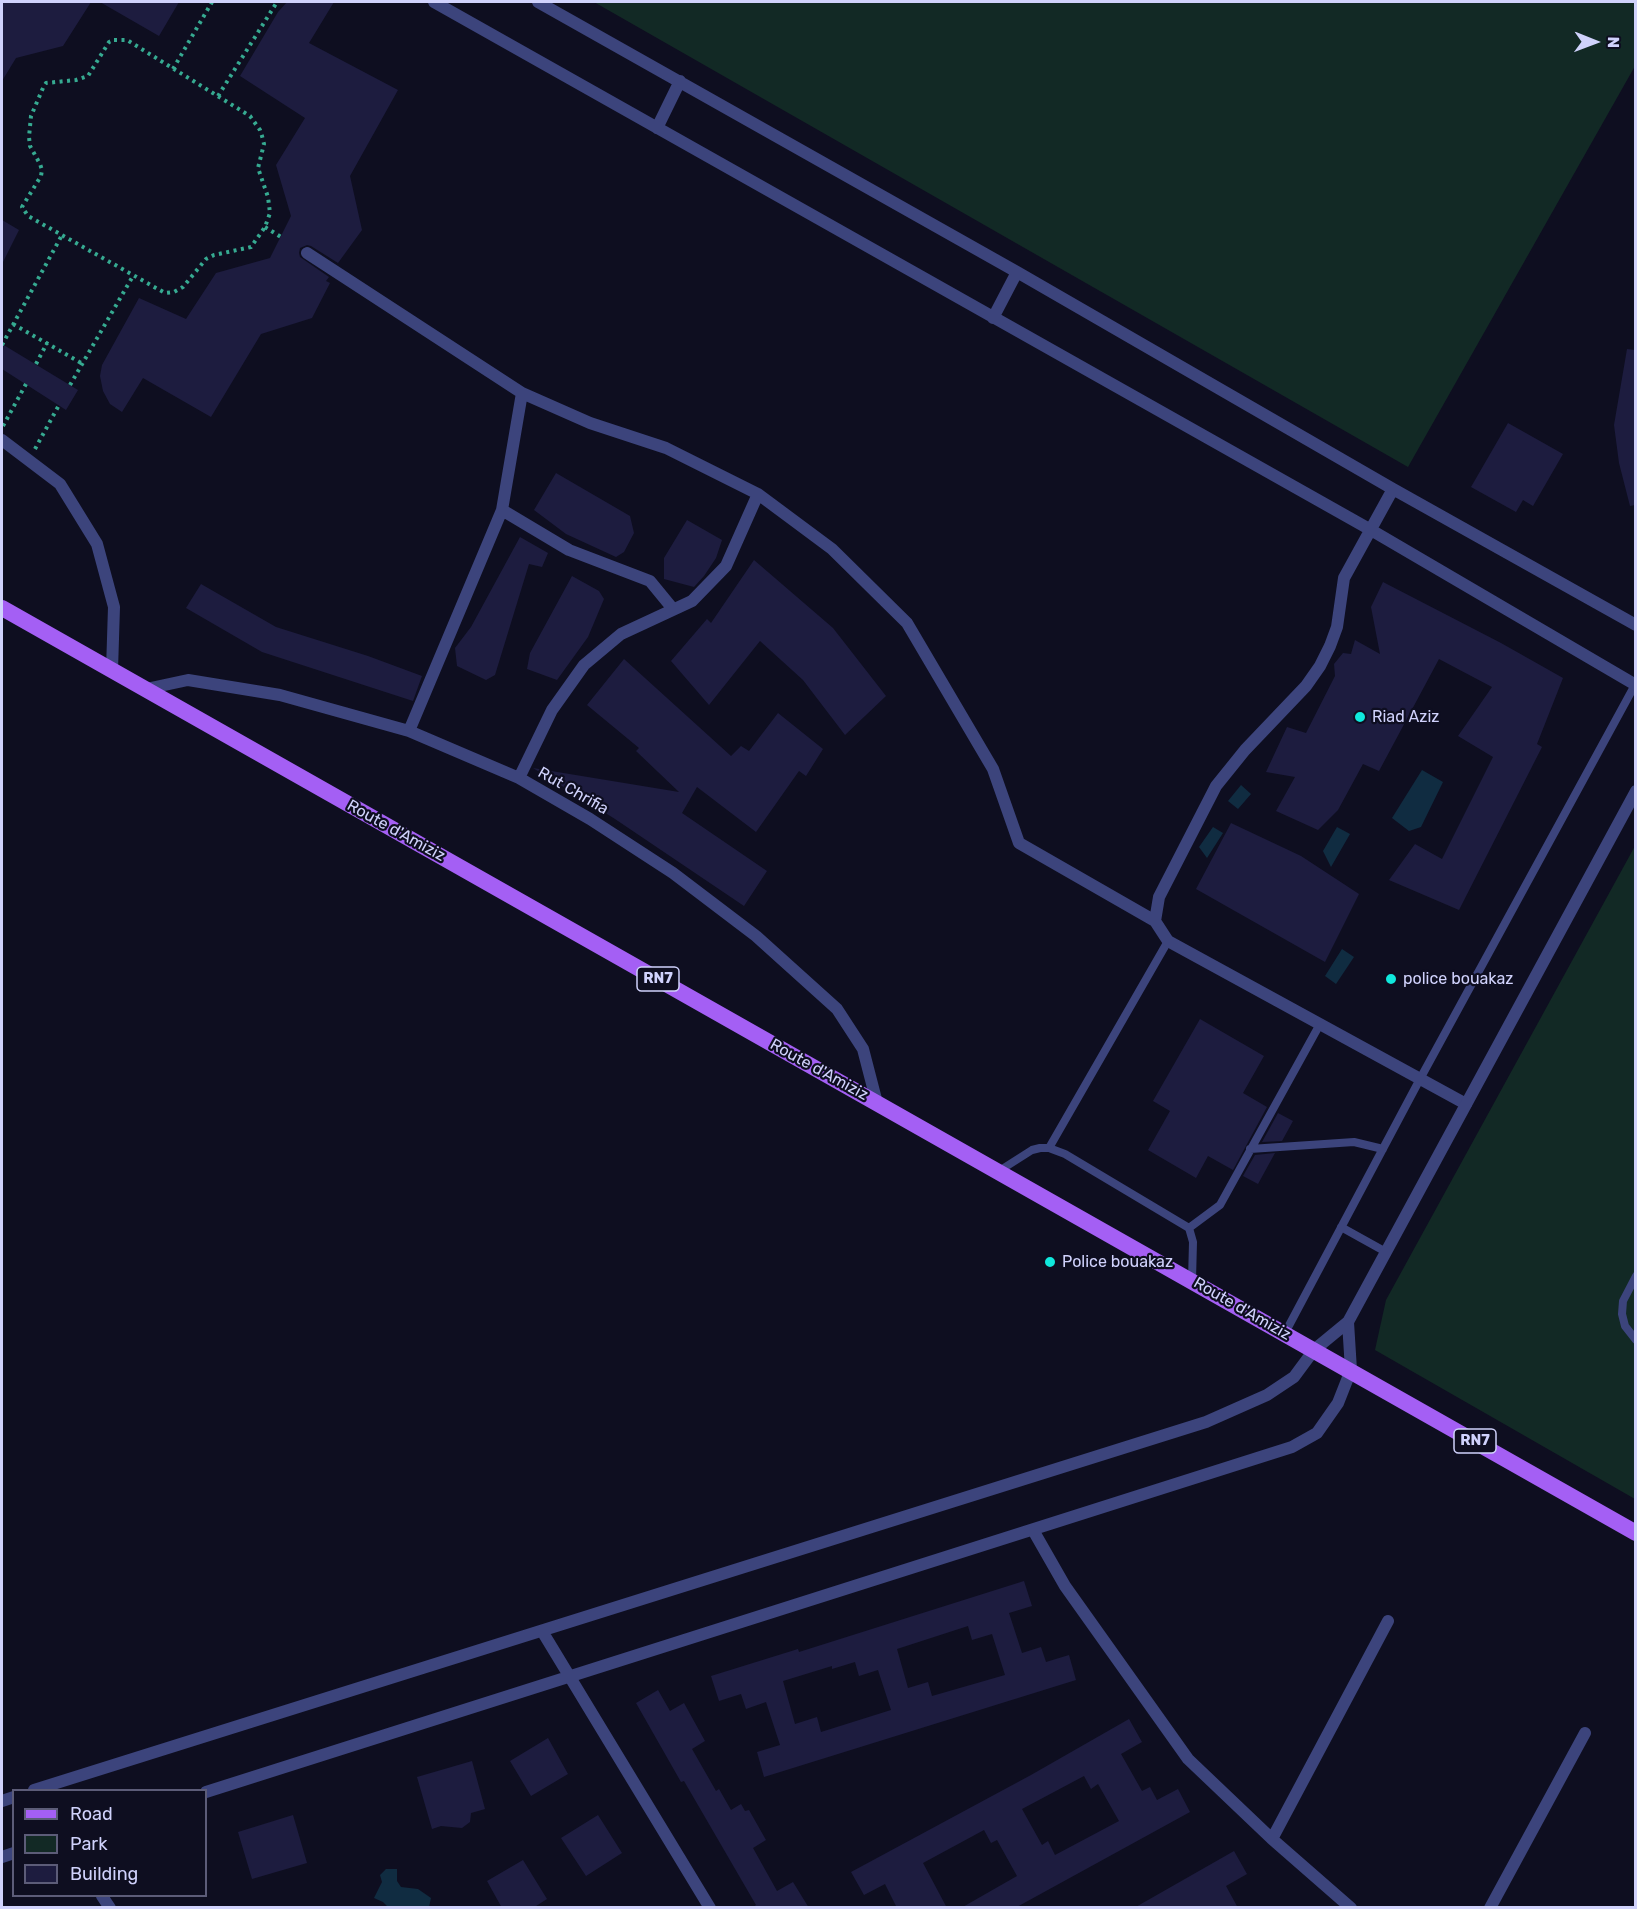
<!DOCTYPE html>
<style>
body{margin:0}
#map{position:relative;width:1637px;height:1909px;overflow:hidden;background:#0e0e20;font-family:Rubik,sans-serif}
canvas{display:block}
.frame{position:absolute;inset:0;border:3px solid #d0d2fc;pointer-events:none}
.legend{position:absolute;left:12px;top:1789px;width:195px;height:108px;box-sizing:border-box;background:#0e0e20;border:2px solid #5c5c78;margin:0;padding:8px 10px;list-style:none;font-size:18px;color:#d0d2fc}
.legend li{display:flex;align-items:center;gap:12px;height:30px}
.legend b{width:30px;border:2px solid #5c5c78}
.north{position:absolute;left:1565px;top:12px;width:60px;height:60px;-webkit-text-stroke:4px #0e0e20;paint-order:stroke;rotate:91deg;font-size:16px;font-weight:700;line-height:24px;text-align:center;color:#d0d2fc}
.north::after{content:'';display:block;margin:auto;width:21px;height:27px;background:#d0d2fc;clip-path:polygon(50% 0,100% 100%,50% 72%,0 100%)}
</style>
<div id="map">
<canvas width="1637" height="1909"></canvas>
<div class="frame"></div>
<ul class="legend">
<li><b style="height:8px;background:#a45ff4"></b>Road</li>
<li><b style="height:16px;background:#122925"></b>Park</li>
<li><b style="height:16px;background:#1d1c3f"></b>Building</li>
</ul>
<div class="north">N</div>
</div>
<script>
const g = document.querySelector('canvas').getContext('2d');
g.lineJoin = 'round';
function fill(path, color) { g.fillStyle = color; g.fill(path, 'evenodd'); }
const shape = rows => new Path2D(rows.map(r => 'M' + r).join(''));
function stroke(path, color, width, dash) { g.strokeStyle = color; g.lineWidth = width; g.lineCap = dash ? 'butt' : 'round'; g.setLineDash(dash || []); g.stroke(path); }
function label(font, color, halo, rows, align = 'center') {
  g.font = font + ' Rubik,sans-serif'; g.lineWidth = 4.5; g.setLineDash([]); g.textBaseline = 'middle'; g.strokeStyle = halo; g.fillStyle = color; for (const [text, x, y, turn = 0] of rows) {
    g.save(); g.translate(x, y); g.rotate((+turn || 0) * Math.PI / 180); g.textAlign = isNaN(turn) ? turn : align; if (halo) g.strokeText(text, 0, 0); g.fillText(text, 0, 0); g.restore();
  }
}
const green = shape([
 [594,2,1635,2,1635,66,1408,467],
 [1635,846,1635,1499,1375,1350,1386,1300]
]);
const water = shape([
 [1422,770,1443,782,1421,827,1409,831,1392,818],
 [1241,785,1251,794,1238,809,1228,801],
 [1213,827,1223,833,1207,858,1199,847],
 [1337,827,1350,834,1331,867,1323,851],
 [1342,949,1354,957,1336,984,1325,976],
 [386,1869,397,1869,397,1881,401,1887,418,1889,431,1898,429,1907,388,1907,383,1902,374,1898,382,1882,380,1875]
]);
const building = shape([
 [2,2,91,2,63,46,16,58,2,81],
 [100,2,179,2,159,36],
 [287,2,334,2,309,43,398,90,350,176,362,230,338,263,311,246,307,245,300,248,299,253,300,257,329,277,326,281,330,283,312,318,261,334,211,417,143,378,122,412,110,404,103,391,100,376,102,365,139,298,186,319,216,273,270,258,291,216,276,165,305,118,240,76,278,12],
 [2,220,19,230,2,264],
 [2,344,78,390,66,410,2,369],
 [1627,349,1635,350,1635,505,1630,506,1619,463,1614,425],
 [1508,423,1563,454,1533,506,1523,500,1516,512,1471,487],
 [556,473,630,516,634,533,624,552,616,557,566,534,534,510],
 [687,520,722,540,716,558,704,576,694,587,664,579,664,558],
 [520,537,548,553,542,567,529,564,495,675,486,680,457,666,455,648,471,627],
 [754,560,833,628,886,696,845,735,803,680,760,641,709,705,671,661,707,619,711,623],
 [572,576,599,591,604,599,588,637,557,680,527,669,530,653],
 [1383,582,1501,643,1563,678,1537,744,1542,747,1459,910,1389,880,1415,844,1442,859,1493,757,1458,736,1492,687,1439,659,1379,771,1363,764,1338,810,1318,830,1276,811,1295,777,1266,772,1287,727,1306,733,1335,676,1334,664,1343,653,1351,654,1355,640,1380,654,1371,607],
 [201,584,276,627,368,656,422,676,413,701,262,652,186,608],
 [624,659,731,756,741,746,749,751,778,713,823,749,806,776,799,771,756,832,697,787,682,813,767,871,744,906,615,819,533,768,679,792,636,751,639,748,587,705],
 [1231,823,1301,856,1359,894,1325,962,1196,889],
 [1200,1019,1264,1056,1243,1093,1267,1107,1233,1170,1208,1156,1196,1178,1148,1150,1170,1111,1153,1101],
 [1278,1113,1293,1121,1282,1141,1262,1142],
 [1275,1153,1258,1184,1243,1176,1255,1155],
 [1024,1581,1032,1606,1009,1613,1022,1653,1041,1647,1046,1662,1069,1655,1076,1680,764,1777,757,1752,780,1745,766,1702,746,1709,741,1694,719,1701,711,1676,798,1649,799,1652],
 [968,1626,972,1640,992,1634,1005,1675,932,1696,928,1682,908,1688,897,1649],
 [855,1662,859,1676,878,1670,891,1710,821,1732,817,1717,795,1724,783,1681,832,1666,832,1669],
 [658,1690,670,1711,684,1703,705,1741,692,1749,716,1791,719,1789,731,1810,741,1804,745,1811,749,1810,766,1840,753,1848,777,1891,793,1882,809,1908,752,1908,756,1905,684,1781,681,1782,636,1703],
 [1129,1719,1142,1742,1121,1754,1142,1791,1150,1787,1157,1800,1178,1789,1190,1812,1015,1908,961,1908,1017,1876,997,1840,991,1843,984,1830,923,1863,947,1908,897,1908,885,1884,864,1895,851,1872,1031,1775],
 [1084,1776,1091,1789,1098,1784,1119,1821,1055,1855,1048,1841,1042,1845,1022,1809],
 [548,1738,568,1774,531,1796,510,1761],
 [472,1761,485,1809,471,1813,470,1822,462,1828,441,1826,432,1829,417,1777],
 [293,1815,307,1863,252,1879,238,1832],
 [598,1815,622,1853,586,1876,561,1838],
 [1234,1851,1247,1874,1226,1886,1238,1908,1134,1908],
 [523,1860,547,1899,533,1908,502,1908,487,1881]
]);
const path = shape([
 [114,40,127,40,250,116,260,130,262,136,264,144,258,168,268,197,270,213,265,227,251,247,214,255,206,259,183,287,174,292,165,293,28,216,22,207,41,176,42,170,40,164,30,146,29,137,31,116,43,88,46,83,76,80,88,76,109,42,114,40],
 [173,69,212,2],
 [218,96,277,2],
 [265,227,281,237],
 [13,324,83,364],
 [2,345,62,235],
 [36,364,47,343],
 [70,385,133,276],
 [3,426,26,384],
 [35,449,59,405]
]);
const service = shape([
 [1049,1148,1168,941],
 [1250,1149,1354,1142,1383,1149],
 [999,1171,1032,1150,1040,1148,1049,1148,1065,1154,1189,1228,1193,1242,1192,1280],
 [1341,1227,1386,1252],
 [1189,1228,1220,1205,1320,1024],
 [1636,1276,1623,1301,1622,1314,1625,1326,1636,1340],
 [1285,1333,1420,1079,1636,683]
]);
const minor = shape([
 [434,2,1371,530,1636,685],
 [538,2,1017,272,1393,489,1636,625],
 [657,128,680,81],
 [307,253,522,393,590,423,666,448,758,494,832,549,907,623,993,769,1019,843,1155,921,1168,941,1466,1104],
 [993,318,1017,272],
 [2,440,60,484,97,544,114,607,112,670],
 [502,510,569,550,650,581,673,609],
 [146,689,188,680,280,695,409,731,519,778,590,819,673,873,756,936,837,1009,863,1049,877,1103],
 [409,731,502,510,522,393],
 [519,778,552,710,584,665,621,634,692,601,726,566,758,494],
 [1155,921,1159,897,1216,786,1245,750,1306,686,1320,666,1330,646,1337,627,1344,578,1393,489],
 [1033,1530,1065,1586,1188,1759,1272,1839,1351,1908],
 [542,1631,710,1908],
 [34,1790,1206,1422,1267,1395,1294,1377,1314,1350],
 [206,1792,1292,1447,1317,1433,1338,1403,1351,1370],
 [2,1801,14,1797],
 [1272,1839,1388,1621],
 [2,1857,14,1853],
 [102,1896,110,1908],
 [1490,1908,1585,1733]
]);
const tertiary = shape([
 [1348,1322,1351,1370],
 [1314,1350,1348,1322,1636,791]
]);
const primary = shape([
 [2,608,1636,1533]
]);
const markers = [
 [1360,717,6,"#10e8dc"],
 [1391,979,6,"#10e8dc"],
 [1050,1262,6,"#10e8dc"]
];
const shields = [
 [658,979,42],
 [1475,1441,42]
];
const shieldNames = [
 ["RN7",658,979],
 ["RN7",1475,1441]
];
const poiNames = [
 ["Riad Aziz",1372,717],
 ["police bouakaz",1403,979],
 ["Police bouakaz",1062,1262]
];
const streetNames = [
 ["Rut Chrifia",573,791,30],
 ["Route d'Amiziz",396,831,29],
 ["Route d'Amiziz",819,1070,29],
 ["Route d'Amiziz",1242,1309,30]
];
fill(green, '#122925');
fill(water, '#102c41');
fill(building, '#1d1c3f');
stroke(path, '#36aa91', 4, [3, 4.5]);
stroke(service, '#3c447c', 8);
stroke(minor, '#3c447c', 12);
stroke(tertiary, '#3c447c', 12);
stroke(primary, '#a45ff4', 16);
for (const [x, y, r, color] of markers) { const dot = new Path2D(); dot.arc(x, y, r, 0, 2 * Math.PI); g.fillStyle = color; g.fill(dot); stroke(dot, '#0e0e20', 2); }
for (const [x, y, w] of shields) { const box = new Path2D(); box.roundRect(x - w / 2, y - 12, w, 24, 4.5); g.fillStyle = '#0e0e20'; g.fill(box); stroke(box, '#d0d2fc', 1.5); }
label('bold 15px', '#d0d2fc', null, shieldNames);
label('16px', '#d0d2fc', '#0e0e20', poiNames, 'left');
label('16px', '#d0d2fc', '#0e0e20', streetNames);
</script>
